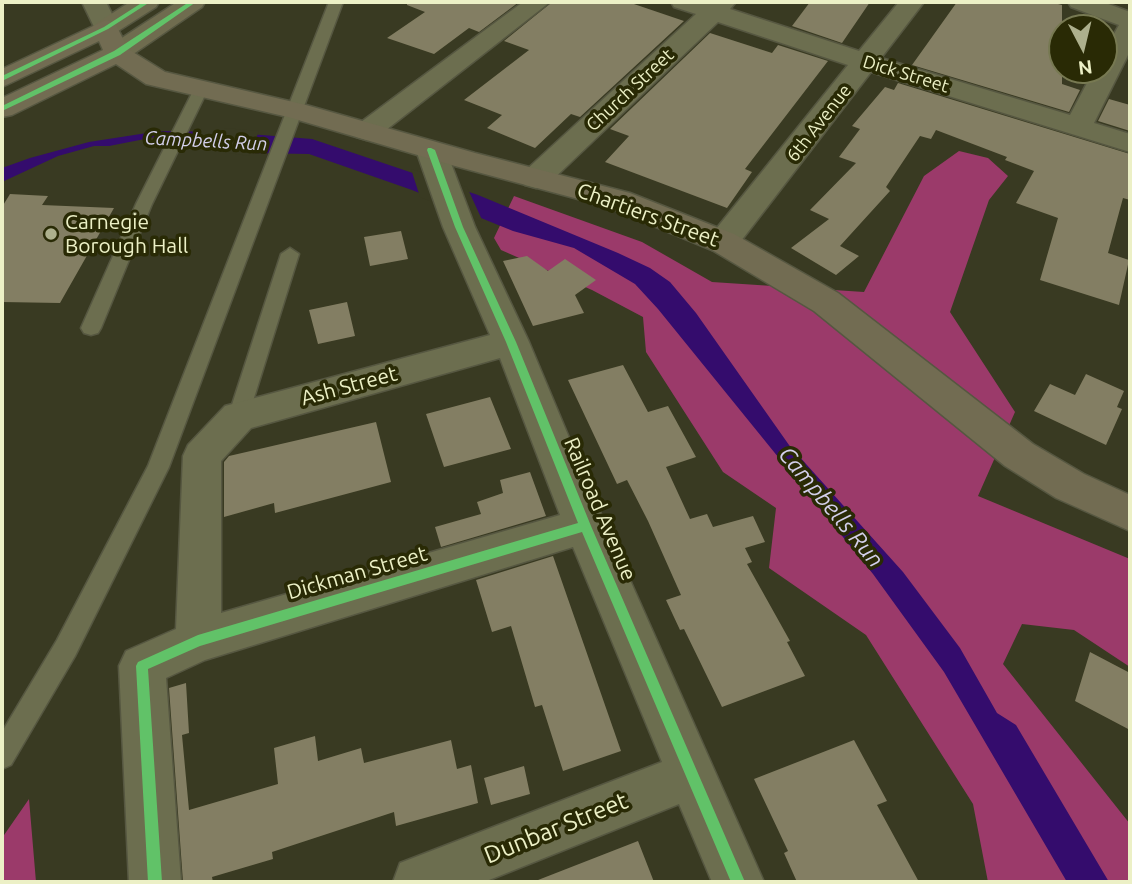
<!DOCTYPE html>
<style>
body{margin:0}
#map{position:relative;width:1132px;height:884px;overflow:hidden;background:#393a22;font-family:Ubuntu,sans-serif}
canvas{display:block}
.frame{position:absolute;inset:0;border:4px solid #ecf0c6;pointer-events:none}
.north{position:absolute;left:1048px;top:14px;width:70px;height:70px;box-sizing:border-box;background:#292a05;border:2px solid #777952;border-radius:50%;rotate:173deg;font-size:19px;font-weight:700;line-height:28px;text-align:center;color:#ecf0c6}
.north::after{content:'';display:block;margin:auto;width:24px;height:32px;background:#adb08d;clip-path:polygon(50% 0,100% 100%,50% 72%,0 100%)}
</style>
<div id="map">
<canvas width="1132" height="884"></canvas>
<div class="frame"></div>
<div class="north">N</div>
</div>
<script>
const g = document.querySelector('canvas').getContext('2d');
g.lineJoin = 'round';
function fill(path, color) { g.fillStyle = color; g.fill(path, 'evenodd'); }
const shape = rows => new Path2D(rows.map(r => 'M' + r).join(''));
function stroke(path, color, width, dash) { g.strokeStyle = color; g.lineWidth = width; g.lineCap = dash ? 'butt' : 'round'; g.setLineDash(dash || []); g.stroke(path); }
function label(font, color, halo, rows, align = 'center') {
  g.font = font + ' Ubuntu,sans-serif'; g.lineWidth = 7; g.setLineDash([]); g.textBaseline = 'middle'; g.strokeStyle = halo; g.fillStyle = color; for (const [text, x, y, turn = 0] of rows) {
    g.save(); g.translate(x, y); g.rotate((+turn || 0) * Math.PI / 180); g.textAlign = isNaN(turn) ? turn : align; if (halo) g.strokeText(text, 0, 0); g.fillText(text, 0, 0); g.restore();
  }
}
const forest = shape([
 [959,151,988,158,1008,176,989,200,950,312,1015,412,978,496,1130,559,1130,667,1074,630,1022,624,1003,664,1130,824,1130,882,988,882,973,804,866,635,769,568,776,508,723,472,646,352,643,317,592,290,501,250,494,238,514,196,642,242,712,282,864,292,924,176],
 [29,799,36,882,2,882,2,838]
]);
const water = shape([
 [160,131,224,132,312,139,478,195,618,253,650,268,670,282,696,313,789,445,903,572,960,648,997,713,1016,725,1109,882,1067,882,944,672,873,574,658,309,635,284,574,248,513,231,412,190,309,154,251,153,155,137,109,146,94,146,58,156,2,182,2,168,30,158,89,142]
]);
const pier = shape([
 [202,128,224,128,259,131,249,156,196,148],
 [411,169,467,187,483,222,420,197]
]);
const building = shape([
 [407,2,519,2,479,32,469,28,434,54,387,38,425,12,407,5],
 [552,2,628,2,684,21,580,117,571,114,535,148,487,128,502,115,464,100,529,50,504,41],
 [810,2,870,2,842,43,792,26],
 [957,2,1050,2,1062,5,1062,84,1080,90,1069,112,912,65],
 [710,33,772,53,778,45,828,61,745,169,752,172,727,208,605,162,629,136,610,129],
 [898,83,1130,154,1130,200,1123,198,1108,253,1129,260,1119,305,1040,280,1058,218,1016,203,1034,171,1005,160,1007,157,936,130,931,139,920,136,886,187,890,191,840,246,859,256,836,275,791,248,829,219,810,210,856,163,839,157,860,129,852,126,885,87,894,90],
 [1109,99,1130,105,1130,131,1098,121],
 [10,194,48,196,42,205,114,208,60,303,2,302,2,207],
 [401,231,408,259,370,266,364,237],
 [527,256,548,271,565,259,596,280,575,295,584,313,533,326,503,261],
 [347,302,355,336,318,344,309,310],
 [623,365,648,412,668,406,696,457,666,467,690,519,707,514,713,527,753,516,765,542,745,548,752,562,747,564,790,641,787,642,805,676,722,707,684,629,680,630,666,600,681,595,648,521,627,480,617,484,568,380],
 [1086,374,1124,391,1117,407,1122,409,1106,445,1034,411,1050,384,1075,395],
 [490,397,511,449,444,467,426,414],
 [376,422,391,482,275,513,274,503,224,517,224,462,229,456],
 [530,472,546,516,441,547,435,527,481,514,477,502,503,493,500,480],
 [553,556,621,751,563,771,542,705,535,707,511,626,492,632,476,580],
 [1090,652,1130,673,1130,730,1075,701],
 [186,683,189,733,182,735,189,810,278,784,274,748,315,736,318,761,361,748,364,763,451,740,457,769,471,765,478,803,396,826,394,812,272,852,273,859,212,877,213,882,183,882,169,688],
 [854,740,887,801,877,805,919,882,797,882,784,853,788,851,754,779],
 [524,766,530,794,491,805,484,778],
 [638,841,654,882,538,882,538,880]
]);
const service = shape([
 [329,2,343,2,169,467,75,656,11,765,2,769,2,732,57,640,148,466,329,2],
 [201,85,208,89,152,204,101,328,98,333,91,335,84,333,81,328,136,204,194,89,201,85],
 [290,248,299,254,248,417,245,423,238,425,231,423,228,417,281,254,290,248]
]);
const minor = shape([
 [523,2,550,2,377,137,367,140,357,137,353,131,357,125,523,2],
 [671,2,736,2,730,9,859,51,899,2,924,2,881,58,1070,115,1094,70,1104,70,1104,52,1119,25,1071,7,1068,2,1103,2,1130,12,1130,51,1094,123,1130,134,1130,152,871,72,734,250,723,253,712,250,707,242,712,234,848,65,718,22,547,185,536,188,525,185,521,178,525,171,696,14,674,7,671,2],
 [431,141,441,144,446,150,475,227,529,342,606,526,764,882,712,882,679,804,484,882,393,882,400,863,662,762,573,547,205,660,166,678,181,882,129,882,119,666,126,651,176,629,183,456,188,445,225,406,490,335,443,227,416,150,421,144,431,141],
 [500,358,560,515,221,613,221,461,251,428,500,358]
]);
const tertiary = shape([
 [82,2,106,2,119,28,115,33,106,36,97,33,82,2]
]);
const secondary = shape([
 [130,2,159,2,156,7,115,33,106,36,97,33,93,28,97,23,130,2],
 [177,2,205,2,202,7,126,59,117,61,108,59,104,53,108,47,177,2]
]);
const primary = shape([
 [106,20,115,23,128,49,165,72,306,105,475,153,630,193,734,234,838,293,1033,444,1084,474,1130,495,1130,531,1056,498,1005,466,814,311,712,250,608,207,455,166,288,117,146,84,116,64,12,115,2,117,2,98,103,50,99,41,2,87,2,69,106,20]
]);
const cycleway = shape([
 [143,2,150,2,108,29,2,81,2,76,104,27,143,2],
 [189,2,196,2,120,55,2,111,2,106,114,51,189,2],
 [428,148,431,148,435,150,463,227,516,342,591,526,745,882,731,882,582,532,200,646,148,669,162,882,148,882,136,666,138,662,198,635,578,523,506,342,455,227,427,150,428,148]
]);
const markers = [
 [51,234,7,"#adb08d"]
];
const farStreetnames = [
 ["Dick Street",906,74,17],
 ["Church Street",630,90,-43],
 ["6th Avenue",819,123,-52]
];
const farWaternames = [
 ["Campbells Run",206,141,3]
];
const streetNames = [
 ["Chartiers Street",648,215,20],
 ["Ash Street",349,386,-15],
 ["Railroad Avenue",600,509,67],
 ["Dickman Street",357,573,-16]
];
const poiNames = [
 ["Carnegie",65,222],
 ["Borough Hall",65,246]
];
const waterNames = [
 ["Campbells Run",831,507,50]
];
const nearStreetnames = [
 ["Dunbar Street",556,828,-22]
];
fill(forest, '#9b3a6a');
fill(water, '#340c6d');
fill(pier, '#393a22');
fill(building, '#837e63');
stroke(service, '#565741', 3);
stroke(minor, '#565741', 3);
stroke(tertiary, '#565741', 3);
stroke(secondary, '#565741', 3);
stroke(primary, '#565741', 3);
fill(service, '#6c6e4f');
fill(minor, '#6c6e4f');
fill(tertiary, '#6c6e4f');
fill(secondary, '#6f6c4f');
fill(primary, '#726c52');
fill(cycleway, '#61c268');
for (const [x, y, r, color] of markers) { const dot = new Path2D(); dot.arc(x, y, r, 0, 2 * Math.PI); g.fillStyle = color; g.fill(dot); stroke(dot, '#292a05', 2.5); }
label('18px', '#ecf0c6', '#292a05', farStreetnames);
label('italic 19px', '#d3cfeb', '#292a05', farWaternames);
label('21px', '#ecf0c6', '#292a05', streetNames);
label('21px', '#ecf0c6', '#292a05', poiNames, 'left');
label('italic 23px', '#d3cfeb', '#292a05', waterNames);
label('24px', '#ecf0c6', '#292a05', nearStreetnames);
</script>
